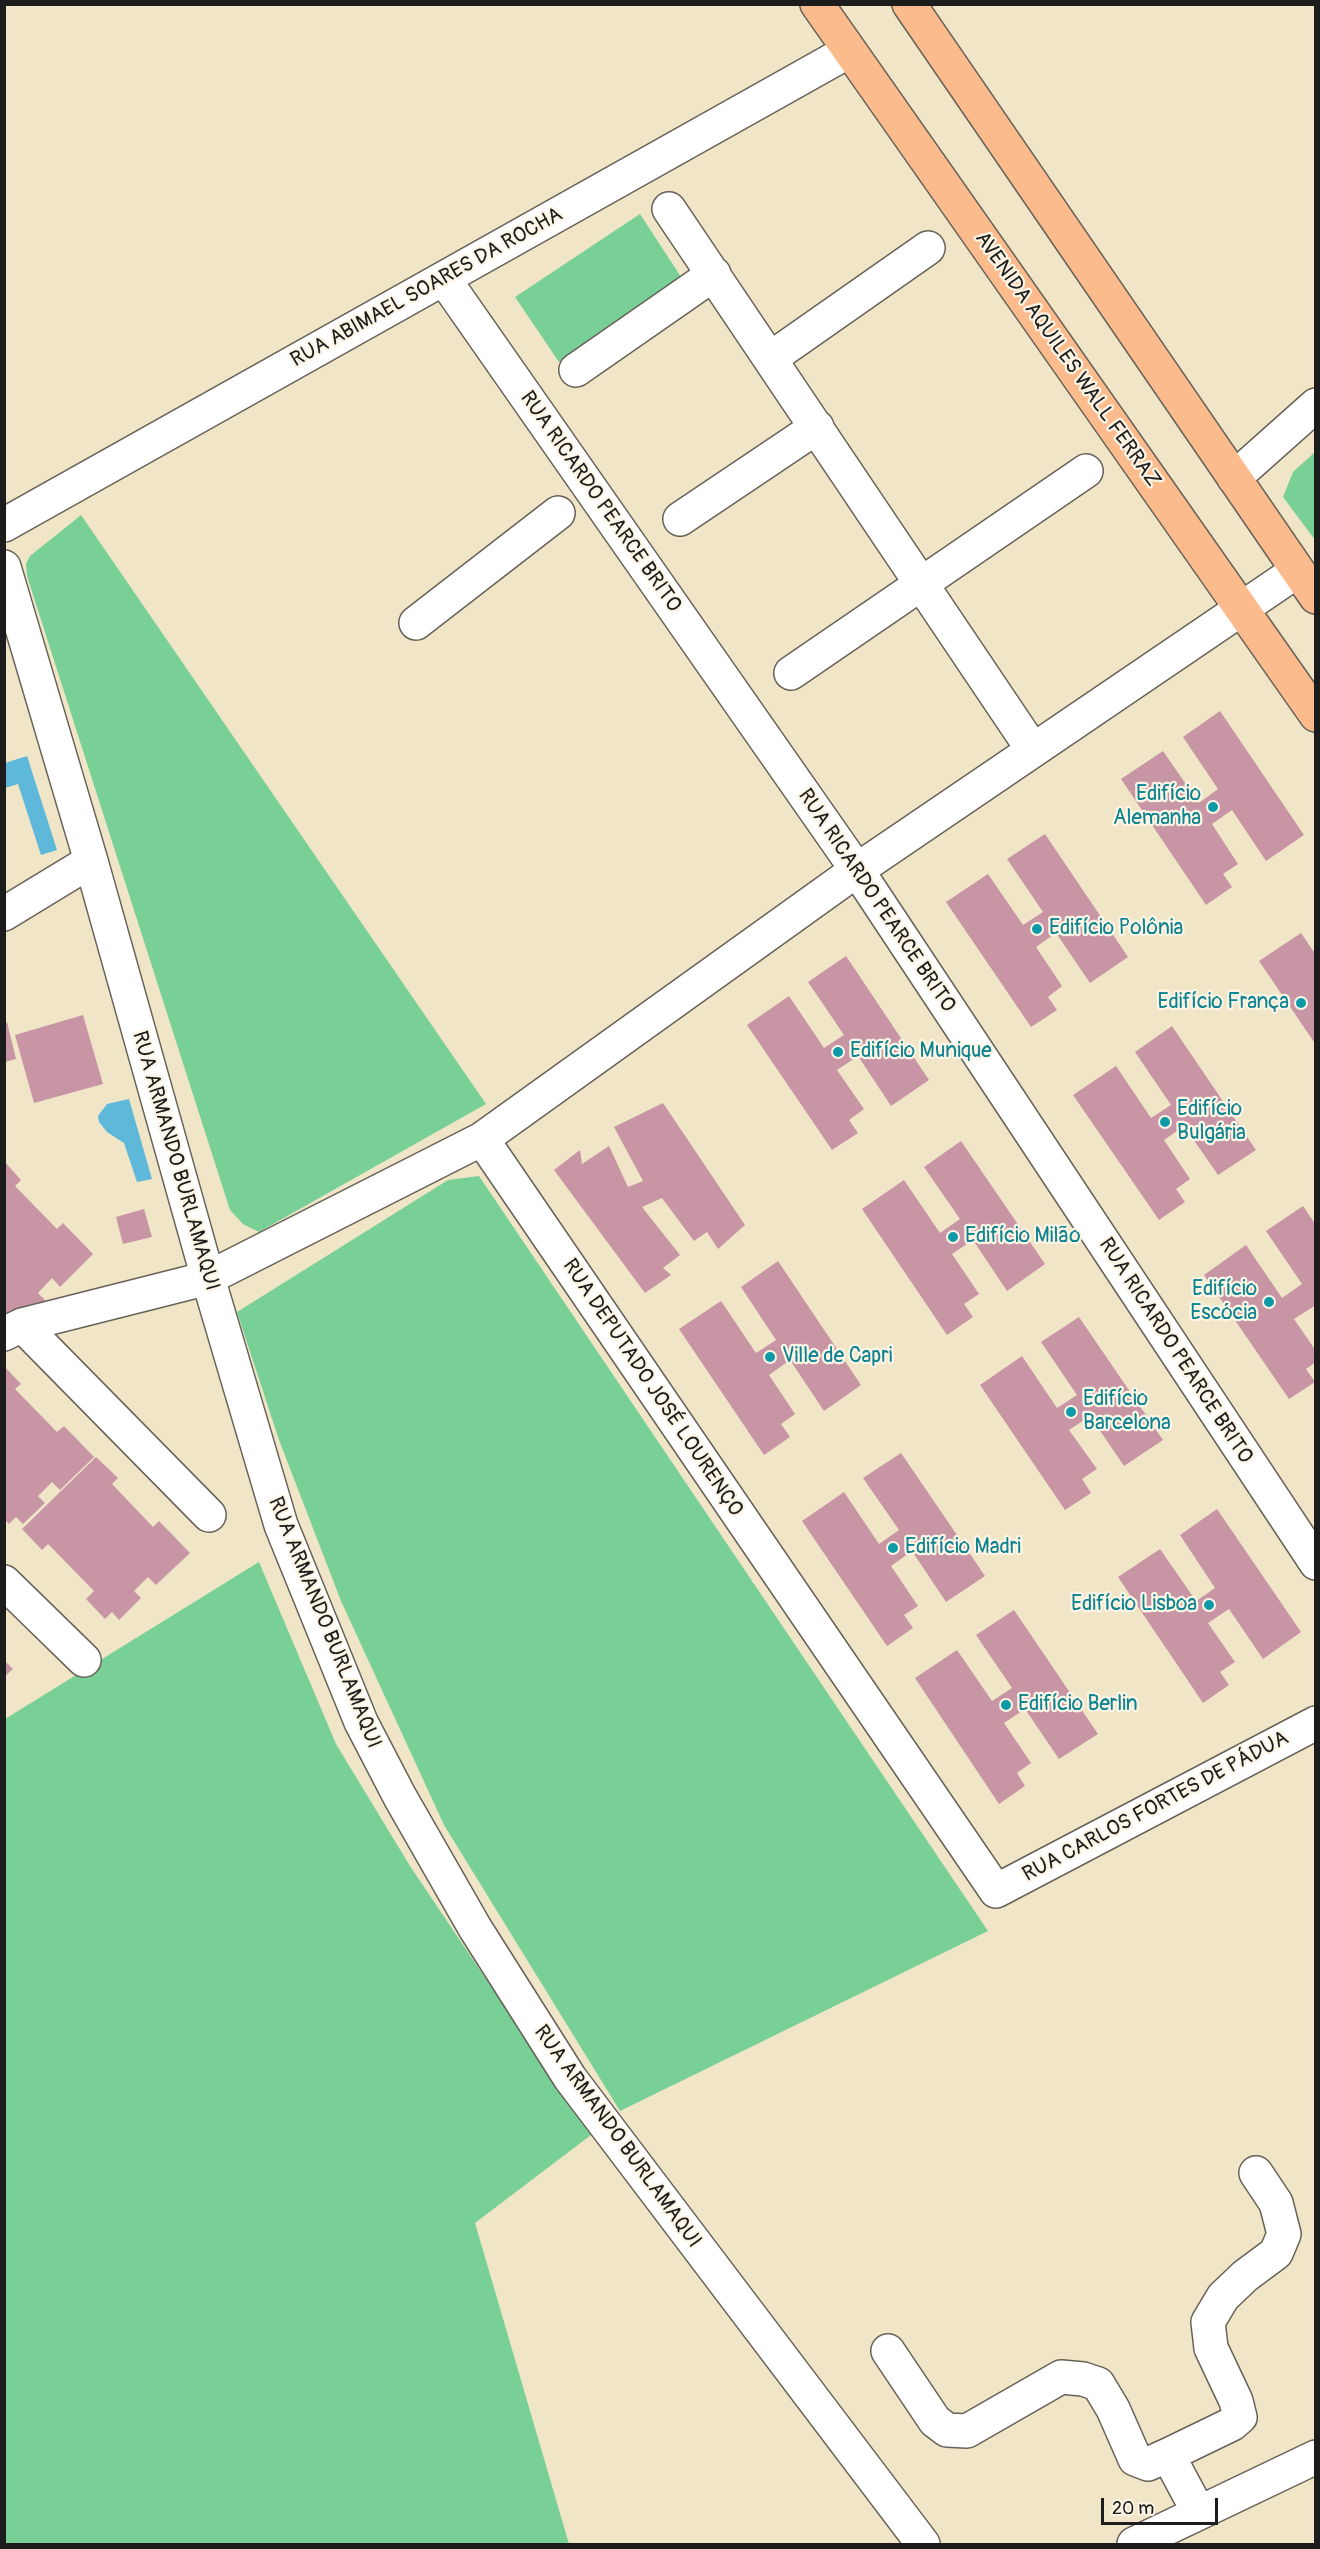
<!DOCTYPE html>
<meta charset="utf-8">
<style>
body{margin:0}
#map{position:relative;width:1320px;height:2549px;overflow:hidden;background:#f1e5c8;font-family:Pangolin,sans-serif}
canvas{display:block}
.frame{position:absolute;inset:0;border:6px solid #1c1c1c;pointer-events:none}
.scale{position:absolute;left:1101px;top:2498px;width:117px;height:27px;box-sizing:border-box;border:3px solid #1c1c1c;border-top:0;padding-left:8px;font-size:18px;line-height:21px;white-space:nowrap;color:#1c1c1c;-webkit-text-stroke:4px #fcf5e5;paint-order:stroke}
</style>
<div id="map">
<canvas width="1320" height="2549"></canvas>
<div class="frame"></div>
<div class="scale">20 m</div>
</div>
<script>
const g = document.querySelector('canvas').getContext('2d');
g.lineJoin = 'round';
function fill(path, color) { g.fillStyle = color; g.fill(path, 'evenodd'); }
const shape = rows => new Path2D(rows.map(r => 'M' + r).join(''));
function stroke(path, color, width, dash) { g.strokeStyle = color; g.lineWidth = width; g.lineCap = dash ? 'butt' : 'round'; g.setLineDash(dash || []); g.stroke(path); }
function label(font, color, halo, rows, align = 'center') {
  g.font = font + ' Pangolin,sans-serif'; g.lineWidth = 4.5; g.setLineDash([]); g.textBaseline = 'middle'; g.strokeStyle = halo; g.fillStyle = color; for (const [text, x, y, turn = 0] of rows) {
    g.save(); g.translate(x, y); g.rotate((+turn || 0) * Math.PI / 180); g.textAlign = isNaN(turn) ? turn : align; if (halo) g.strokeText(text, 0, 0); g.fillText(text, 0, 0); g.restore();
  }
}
const green = shape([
 [640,214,683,280,559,362,515,297],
 [1315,452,1315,540,1283,497,1293,472],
 [81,515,486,1104,259,1232,243,1224,230,1210,27,576,26,564,30,556],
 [479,1176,988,1931,620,2111,444,1825,341,1601,279,1440,237,1312,448,1180],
 [259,1562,336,1744,410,1866,591,2135,475,2223,569,2544,5,2544,5,1719]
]);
const water = shape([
 [27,756,57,850,41,855,18,784,5,788,5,763],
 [129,1099,152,1179,137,1182,124,1143,107,1132,99,1122,98,1116,107,1104]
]);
const building = shape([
 [1220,711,1304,835,1266,861,1232,810,1212,824,1238,864,1223,874,1232,887,1206,905,1121,779,1163,751,1199,803,1218,789,1183,737],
 [1045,834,1128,957,1090,983,1056,933,1036,947,1062,986,1048,997,1057,1010,1031,1027,946,902,988,874,1023,925,1043,912,1007,859],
 [1301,933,1316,955,1316,1045,1259,961],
 [846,956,929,1080,891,1106,858,1056,837,1070,864,1109,849,1120,858,1133,832,1150,747,1025,789,996,824,1048,844,1035,808,982],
 [83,1015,103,1084,34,1103,15,1035],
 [7,1022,16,1059,5,1062,5,1023],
 [1172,1026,1256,1150,1218,1175,1184,1126,1164,1140,1190,1179,1176,1189,1185,1202,1159,1220,1073,1095,1116,1066,1151,1118,1171,1105,1135,1052],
 [663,1103,745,1225,718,1249,707,1232,694,1241,662,1198,642,1207,680,1255,663,1268,671,1275,645,1293,554,1170,580,1150,582,1164,609,1146,628,1187,643,1181,614,1127],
 [961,1141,1045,1264,1007,1291,973,1240,952,1254,979,1294,964,1304,973,1317,947,1335,862,1209,904,1180,940,1233,960,1219,924,1167],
 [5,1162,21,1180,15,1186,57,1229,63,1223,93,1254,60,1287,52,1278,38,1293,45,1300,23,1321,5,1316],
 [1303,1206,1316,1225,1316,1305,1294,1319,1316,1351,1316,1362,1306,1369,1315,1382,1289,1399,1204,1275,1246,1245,1282,1298,1302,1284,1266,1231],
 [144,1209,152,1237,123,1244,116,1217],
 [778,1261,861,1385,824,1411,790,1360,769,1375,795,1414,781,1424,790,1437,764,1455,679,1329,721,1301,756,1353,776,1340,741,1287],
 [1079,1317,1163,1440,1124,1466,1090,1416,1069,1430,1097,1469,1082,1479,1091,1493,1065,1510,980,1385,1022,1356,1057,1408,1077,1395,1041,1342],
 [4,1366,21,1384,15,1389,57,1432,64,1426,94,1457,60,1490,52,1482,38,1496,45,1503,23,1524,16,1517,9,1524,4,1519],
 [901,1453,985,1576,946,1602,912,1551,891,1566,918,1606,904,1615,913,1628,887,1646,802,1521,844,1492,879,1544,899,1530,863,1478],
 [96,1457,118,1478,112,1484,153,1527,159,1521,190,1553,156,1585,148,1577,134,1591,141,1598,119,1620,112,1612,105,1619,86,1599,94,1591,48,1544,42,1550,22,1529],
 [1217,1509,1301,1632,1263,1659,1229,1609,1208,1623,1235,1662,1220,1672,1229,1685,1203,1703,1118,1577,1160,1549,1196,1601,1215,1588,1180,1535],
 [1014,1610,1098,1734,1059,1759,1025,1709,1004,1723,1031,1763,1017,1773,1025,1786,999,1804,915,1678,957,1650,992,1701,1012,1688,976,1635],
 [4,1660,13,1669,4,1677]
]);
const minor = shape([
 [669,209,1033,750],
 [444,279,857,870,1316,1563],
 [771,358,928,248],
 [576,370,714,274],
 [1234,478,1316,405],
 [680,519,817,427],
 [4,525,849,51],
 [4,567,91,861,208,1278,281,1525,361,1722,400,1797,475,1928,570,2078,923,2544],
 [416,623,558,513],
 [791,673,1086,471],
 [4,914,91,861],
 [482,1139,996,1891,1316,1723],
 [22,1325,209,1515],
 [4,1334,22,1325,208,1278,482,1139,857,870,1297,571],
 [4,1582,84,1660],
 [888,2351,935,2421,947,2430,967,2431,1061,2377,1083,2379,1098,2384,1113,2409,1135,2459,1148,2464,1168,2455,1232,2424,1240,2417,1236,2401,1211,2348,1208,2322,1223,2297,1245,2276,1276,2253,1284,2234,1276,2203,1256,2173],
 [1168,2455,1199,2513],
 [1134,2544,1316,2457]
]);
const major = shape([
 [817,4,1316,715],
 [909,4,1316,597]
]);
const markers = [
 [1213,807,6,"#0f9aa8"],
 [1037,929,6,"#0f9aa8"],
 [1301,1003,6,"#0f9aa8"],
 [838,1052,6,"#0f9aa8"],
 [1165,1122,6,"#0f9aa8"],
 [953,1237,6,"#0f9aa8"],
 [1269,1302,6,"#0f9aa8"],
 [770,1357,6,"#0f9aa8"],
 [1071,1412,6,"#0f9aa8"],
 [893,1548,6,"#0f9aa8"],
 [1209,1605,6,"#0f9aa8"],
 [1006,1705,6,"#0f9aa8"]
];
const streetNames = [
 ["RUA ABIMAEL SOARES DA ROCHA",427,288,-29],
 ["AVENIDA AQUILES WALL FERRAZ",1067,360,55],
 ["RUA RICARDO PEARCE BRITO",600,502,55],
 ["RUA RICARDO PEARCE BRITO",876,901,56],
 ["RUA ARMANDO BURLAMAQUI",175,1161,74],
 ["RUA RICARDO PEARCE BRITO",1175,1351,57],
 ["RUA DEPUTADO JOSÉ LOURENÇO",652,1388,56],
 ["RUA ARMANDO BURLAMAQUI",324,1623,68],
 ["RUA CARLOS FORTES DE PÁDUA",1156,1807,-28],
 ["RUA ARMANDO BURLAMAQUI",617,2137,54]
];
const cultureNames = [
 ["Edifício",1201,795,"right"],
 ["Alemanha",1201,819,"right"],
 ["Edifício Polônia",1049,929],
 ["Edifício França",1289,1003,"right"],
 ["Edifício Munique",850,1052],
 ["Edifício",1177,1110],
 ["Bulgária",1177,1134],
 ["Edifício Milão",965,1237],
 ["Edifício",1257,1290,"right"],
 ["Escócia",1257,1314,"right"],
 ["Ville de Capri",782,1357],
 ["Edifício",1083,1400],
 ["Barcelona",1083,1424],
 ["Edifício Madri",905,1548],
 ["Edifício Lisboa",1197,1605,"right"],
 ["Edifício Berlin",1018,1705]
];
fill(green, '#78d096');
fill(water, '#5db8da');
fill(building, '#c795a4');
stroke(minor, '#676258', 36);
stroke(major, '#676258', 36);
stroke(minor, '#fff', 33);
stroke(major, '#fbbb8d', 33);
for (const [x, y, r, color] of markers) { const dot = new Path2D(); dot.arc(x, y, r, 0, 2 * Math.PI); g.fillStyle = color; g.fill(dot); stroke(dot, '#fcf5e5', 2); }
label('21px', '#1c1c1c', '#fcf5e5', streetNames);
label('21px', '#0d838f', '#fcf5e5', cultureNames, 'left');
</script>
